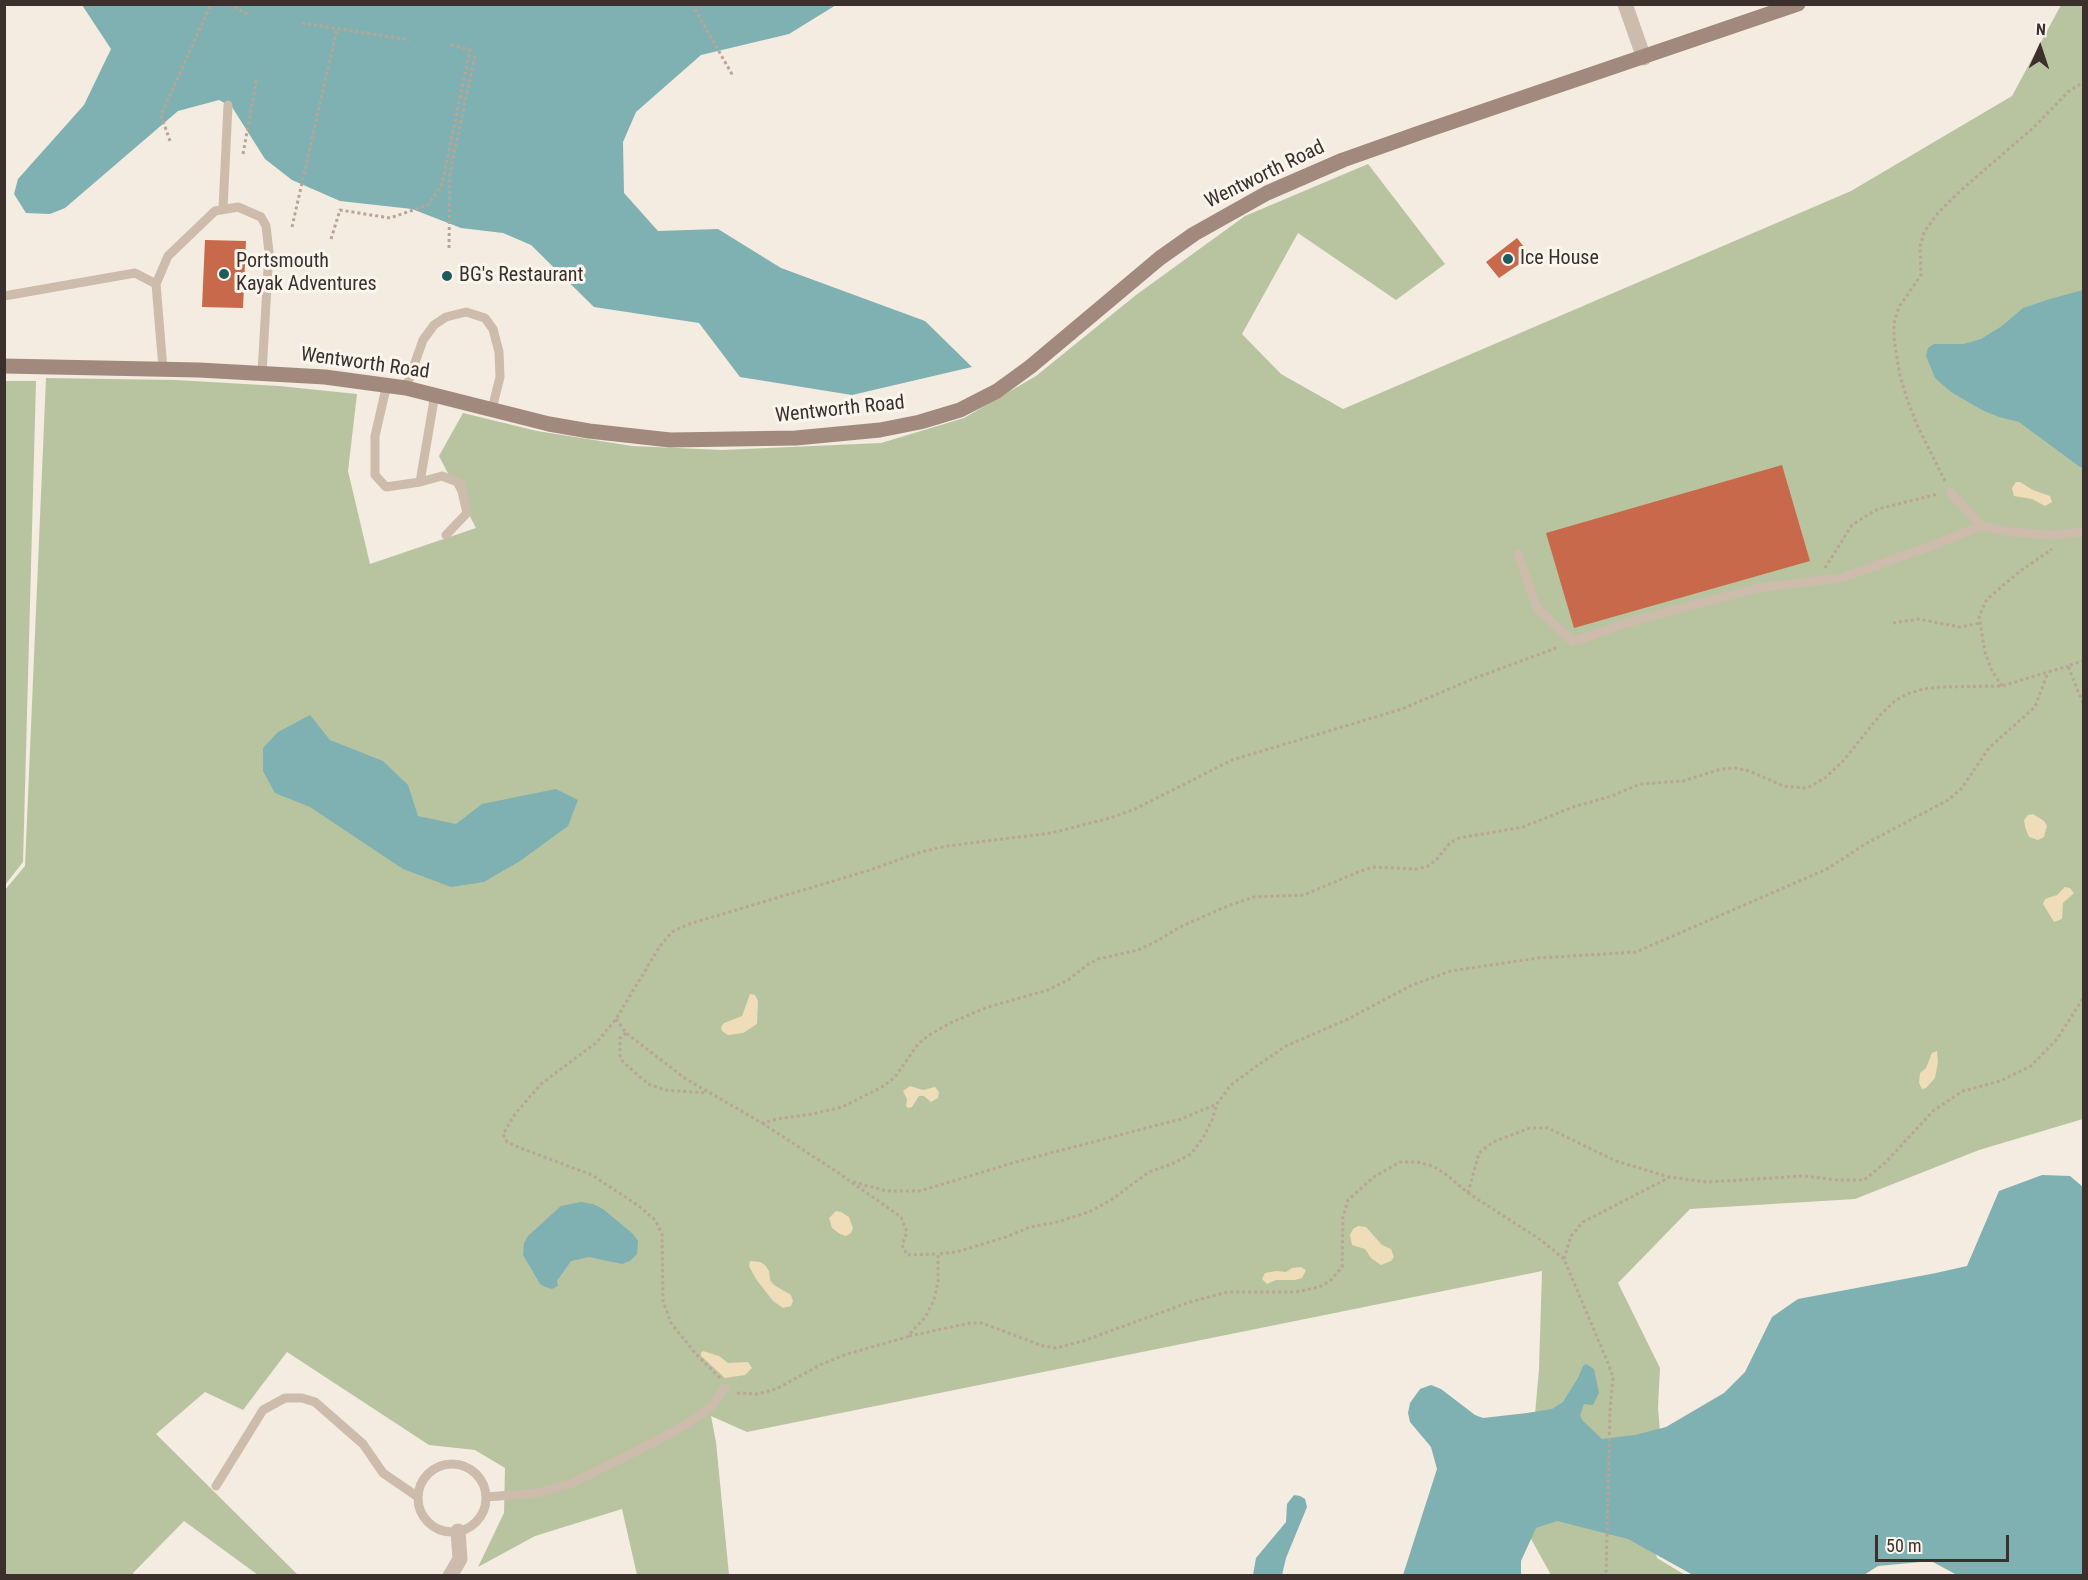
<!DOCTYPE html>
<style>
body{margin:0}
#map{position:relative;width:2088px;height:1580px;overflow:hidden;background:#f4ebe1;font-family:"Roboto Condensed",sans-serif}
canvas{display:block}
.frame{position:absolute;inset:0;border:6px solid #3b302b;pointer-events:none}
.north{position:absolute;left:2010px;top:18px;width:60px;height:60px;-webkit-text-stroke:4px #fbf5ee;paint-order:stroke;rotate:3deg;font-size:16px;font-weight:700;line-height:24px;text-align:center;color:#3b302b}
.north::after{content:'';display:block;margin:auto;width:21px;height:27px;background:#3b302b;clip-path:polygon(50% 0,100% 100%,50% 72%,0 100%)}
.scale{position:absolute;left:1875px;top:1535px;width:134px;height:27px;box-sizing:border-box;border:3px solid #3b302b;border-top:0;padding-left:8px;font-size:18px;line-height:21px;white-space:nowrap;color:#3b302b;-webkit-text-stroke:4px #fbf5ee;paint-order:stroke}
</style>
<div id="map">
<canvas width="2088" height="1580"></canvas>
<div class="frame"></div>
<div class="north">N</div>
<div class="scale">50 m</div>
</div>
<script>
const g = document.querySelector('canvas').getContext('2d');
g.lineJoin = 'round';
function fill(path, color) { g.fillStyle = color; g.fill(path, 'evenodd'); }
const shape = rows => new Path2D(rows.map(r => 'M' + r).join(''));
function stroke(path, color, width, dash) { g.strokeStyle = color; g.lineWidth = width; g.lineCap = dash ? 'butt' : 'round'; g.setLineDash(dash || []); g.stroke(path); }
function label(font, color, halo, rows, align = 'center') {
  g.font = font + ' "Roboto Condensed",sans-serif'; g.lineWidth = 6; g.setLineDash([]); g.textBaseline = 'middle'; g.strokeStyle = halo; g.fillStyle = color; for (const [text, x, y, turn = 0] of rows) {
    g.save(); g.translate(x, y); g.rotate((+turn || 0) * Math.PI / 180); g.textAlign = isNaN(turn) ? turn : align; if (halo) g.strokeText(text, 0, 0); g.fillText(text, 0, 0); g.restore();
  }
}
const green = shape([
 [2061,5,2083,5,2083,1119,1979,1150,1855,1199,1690,1209,1618,1283,1660,1368,1658,1407,1661,1445,1653,1543,1657,1558,1685,1575,1551,1575,1525,1528,1539,1369,1542,1271,747,1432,711,1416,716,1442,729,1575,637,1575,622,1509,535,1536,478,1567,504,1513,505,1468,475,1450,429,1445,287,1352,243,1410,205,1392,156,1434,298,1575,258,1575,184,1521,133,1573,134,1575,5,1576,4,891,25,866,46,378,176,380,279,386,357,394,348,471,370,564,476,528,439,456,463,413,537,431,632,446,722,450,881,443,964,418,1036,376,1136,295,1245,216,1368,164,1445,264,1396,300,1298,233,1242,334,1281,374,1343,409,1851,191,2012,96],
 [5,381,36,381,23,862,5,885]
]);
const sand = shape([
 [2016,482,2020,482,2033,490,2050,496,2052,502,2045,506,2032,499,2014,496,2012,488],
 [2033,814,2044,821,2047,826,2044,837,2038,840,2029,837,2025,827,2024,820,2028,815],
 [2065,887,2070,888,2074,893,2063,903,2062,919,2054,922,2043,904,2045,899,2057,895],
 [750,994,755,995,758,1001,757,1024,743,1033,728,1035,722,1031,721,1027,724,1023,742,1016],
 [1937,1051,1938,1062,1935,1078,1926,1088,1922,1089,1919,1083,1920,1073,1926,1068,1932,1053],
 [910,1086,923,1090,935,1087,939,1092,938,1098,931,1102,924,1096,919,1096,912,1107,908,1108,906,1106,907,1099,903,1091],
 [836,1211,841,1212,849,1217,853,1228,851,1233,846,1236,840,1234,832,1228,829,1218],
 [1358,1226,1366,1227,1382,1245,1391,1249,1394,1257,1391,1261,1381,1265,1371,1258,1365,1249,1352,1245,1350,1235,1353,1229],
 [750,1261,760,1262,765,1265,769,1271,770,1280,774,1285,791,1295,793,1301,791,1306,783,1308,773,1301,756,1279,749,1266],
 [1301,1267,1306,1270,1302,1278,1295,1280,1276,1280,1267,1284,1262,1279,1265,1273,1276,1271,1286,1272,1292,1268],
 [703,1351,719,1356,728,1363,748,1362,752,1368,745,1375,725,1378,701,1356,701,1353]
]);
const water = shape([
 [82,5,836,5,789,34,701,55,636,112,623,142,624,193,658,231,718,229,781,268,925,321,972,367,852,395,740,377,699,323,594,307,531,245,503,233,461,228,412,209,340,201,292,180,265,159,232,107,219,100,178,111,65,208,50,214,26,213,14,194,18,179,84,105,111,49],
 [2083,290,2084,467,2080,467,2019,422,1999,417,1982,410,1951,392,1935,378,1926,356,1928,348,1934,344,1964,344,1981,339,2002,326,2023,308,2050,299],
 [310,715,330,740,383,761,408,785,418,816,456,824,482,804,556,789,578,800,568,826,520,861,484,882,451,887,403,869,310,807,275,793,263,771,263,748,278,732],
 [2042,1175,2070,1176,2083,1187,2083,1575,1957,1575,1931,1561,1878,1566,1864,1575,1693,1575,1628,1539,1557,1521,1536,1528,1521,1561,1521,1575,1403,1575,1437,1469,1431,1447,1410,1422,1408,1413,1410,1403,1420,1389,1431,1385,1441,1389,1475,1415,1483,1418,1527,1413,1552,1409,1563,1402,1578,1378,1583,1366,1586,1364,1594,1369,1599,1393,1593,1405,1584,1404,1580,1416,1583,1421,1602,1439,1635,1435,1666,1427,1724,1393,1745,1372,1772,1317,1798,1299,1936,1273,1967,1266,1999,1191],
 [581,1202,593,1204,603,1209,633,1234,638,1241,637,1254,630,1261,622,1264,589,1257,571,1261,557,1281,558,1286,552,1289,545,1287,540,1284,523,1255,524,1243,528,1236,561,1206],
 [1294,1495,1300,1496,1305,1499,1307,1507,1286,1558,1282,1575,1253,1575,1256,1558,1286,1522,1287,1504]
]);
const building = shape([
 [1517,238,1531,256,1499,278,1486,262],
 [205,240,246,241,243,308,202,307],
 [1782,465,1810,561,1574,628,1546,533]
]);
const path = shape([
 [229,4,249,15],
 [692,4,733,76],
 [302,23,410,40],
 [170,141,161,115,211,4],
 [243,154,257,77],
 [292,227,337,29],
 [331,239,340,210,390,218,428,205,442,184,470,50,451,45],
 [449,248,450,172,475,56],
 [1945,481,1918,427,1908,402,1900,376,1894,338,1894,323,1899,307,1921,275,1920,247,1924,232,1938,213,1960,191,2033,128,2069,91,2084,82],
 [1825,568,1852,525,1861,519,1878,509,1938,494],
 [1893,623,1918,619,1960,627,1980,623],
 [2084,660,2068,666,2084,706],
 [2002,686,1991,669,1985,652,1979,616,1987,599,2019,572,2052,549],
 [616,1019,626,1033,686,1079,762,1123,777,1119,812,1114,842,1107,882,1087,895,1077,918,1044,929,1035,952,1022,988,1007,1048,990,1068,980,1087,965,1098,959,1138,950,1155,942,1182,926,1230,905,1254,897,1304,895,1358,872,1373,867,1417,869,1428,866,1436,860,1450,843,1459,838,1523,827,1573,807,1612,796,1640,784,1683,781,1721,769,1735,768,1750,771,1783,786,1807,788,1825,778,1843,761,1881,714,1896,700,1907,694,1923,689,1941,687,2002,686,2068,666],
 [626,1033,620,1038,620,1055,623,1062,648,1084,665,1090,707,1093],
 [762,1123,837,1172,901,1217,907,1232,902,1245,907,1255,938,1254],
 [853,1182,887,1191,920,1191,1016,1162,1181,1119,1217,1104],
 [1468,1193,1479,1153,1493,1142,1530,1128,1548,1128,1616,1161,1669,1177],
 [1564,1259,1571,1236,1583,1222,1670,1177,1707,1182,1804,1176,1838,1180,1864,1180,1885,1163,1934,1110,1963,1091,2000,1081,2031,1066,2057,1039,2084,997],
 [909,1336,970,1323,982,1323,1043,1346,1056,1348,1083,1341,1187,1303,1227,1292,1296,1292,1319,1287,1330,1281,1342,1267,1343,1217,1348,1200,1374,1177,1400,1162,1417,1162,1433,1166,1447,1175,1468,1193,1541,1240,1564,1259,1608,1363,1613,1377,1610,1411,1606,1576],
 [720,1378,695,1353,671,1323,663,1301,662,1234,655,1220,639,1206,592,1175,518,1147,507,1142,503,1134,515,1114,541,1084,597,1042,616,1019,660,946,672,932,689,924,867,871,921,852,947,846,1051,833,1110,818,1135,809,1232,760,1402,709,1475,678,1559,647],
 [737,1393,757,1394,776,1389,822,1364,847,1354,907,1337,926,1316,934,1300,938,1281,938,1254,956,1252,1006,1237,1030,1227,1057,1222,1089,1212,1111,1200,1149,1172,1174,1163,1191,1154,1203,1138,1212,1120,1217,1104,1231,1085,1258,1065,1286,1046,1348,1019,1412,985,1451,971,1538,958,1636,952,1827,869,1867,843,1948,800,1961,789,1989,748,2035,707,2048,672]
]);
const lane = shape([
 [223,209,228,105],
 [156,284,168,256,215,211,238,207,261,217,266,226,269,252,262,373],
 [4,296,135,273,156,284,163,369],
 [387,384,375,436,375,475,386,487,420,482,435,394],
 [406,388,423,340,434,325,446,317,466,312,485,318,493,329,499,352,500,377,492,409],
 [420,482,442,476,460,483,467,513,446,535],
 [1950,492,1981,526,2010,532,2052,535,2084,532],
 [1518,554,1537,608,1573,642,1626,623,1758,588,1841,578,1934,545,1981,526],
 '418 1498a34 34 0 1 1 68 0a34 34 0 1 1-68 0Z',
 [216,1486,263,1410,285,1398,302,1398,315,1402,363,1444,383,1473,418,1497],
 [486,1497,538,1493,572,1483,641,1449,689,1423,713,1405,725,1388]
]);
const street = shape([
 [1625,4,1644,58],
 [450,1576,460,1559,458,1531]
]);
const secondary = shape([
 [4,366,199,370,325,377,406,388,549,424,589,431,670,440,796,438,880,430,920,422,960,410,997,391,1030,367,1160,258,1194,234,1267,193,1343,160,1422,132,1798,4]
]);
const markers = [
 [1508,259,6,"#1f5a5e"],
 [224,274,6,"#1f5a5e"],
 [447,276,6,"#1f5a5e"]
];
const streetNames = [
 ["Wentworth Road",1265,175,-26],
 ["Wentworth Road",365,364,8],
 ["Wentworth Road",840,410,-6]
];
const poiNames = [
 ["Ice House",1520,259],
 ["Portsmouth",236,262],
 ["Kayak Adventures",236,285],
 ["BG's Restaurant",459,276]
];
fill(green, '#b8c4a0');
fill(sand, '#efdcb8');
fill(water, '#7fb0b2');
fill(building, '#c8694b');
stroke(path, '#b9a596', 3, [3, 3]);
stroke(lane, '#cdbbac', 9);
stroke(street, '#cdbbac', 15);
stroke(secondary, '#a18a7d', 15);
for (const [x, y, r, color] of markers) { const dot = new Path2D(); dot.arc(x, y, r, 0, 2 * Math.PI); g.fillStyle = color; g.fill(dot); stroke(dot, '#fbf5ee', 2); }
label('20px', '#3b302b', '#fbf5ee', streetNames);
label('20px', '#3b302b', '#fbf5ee', poiNames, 'left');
</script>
